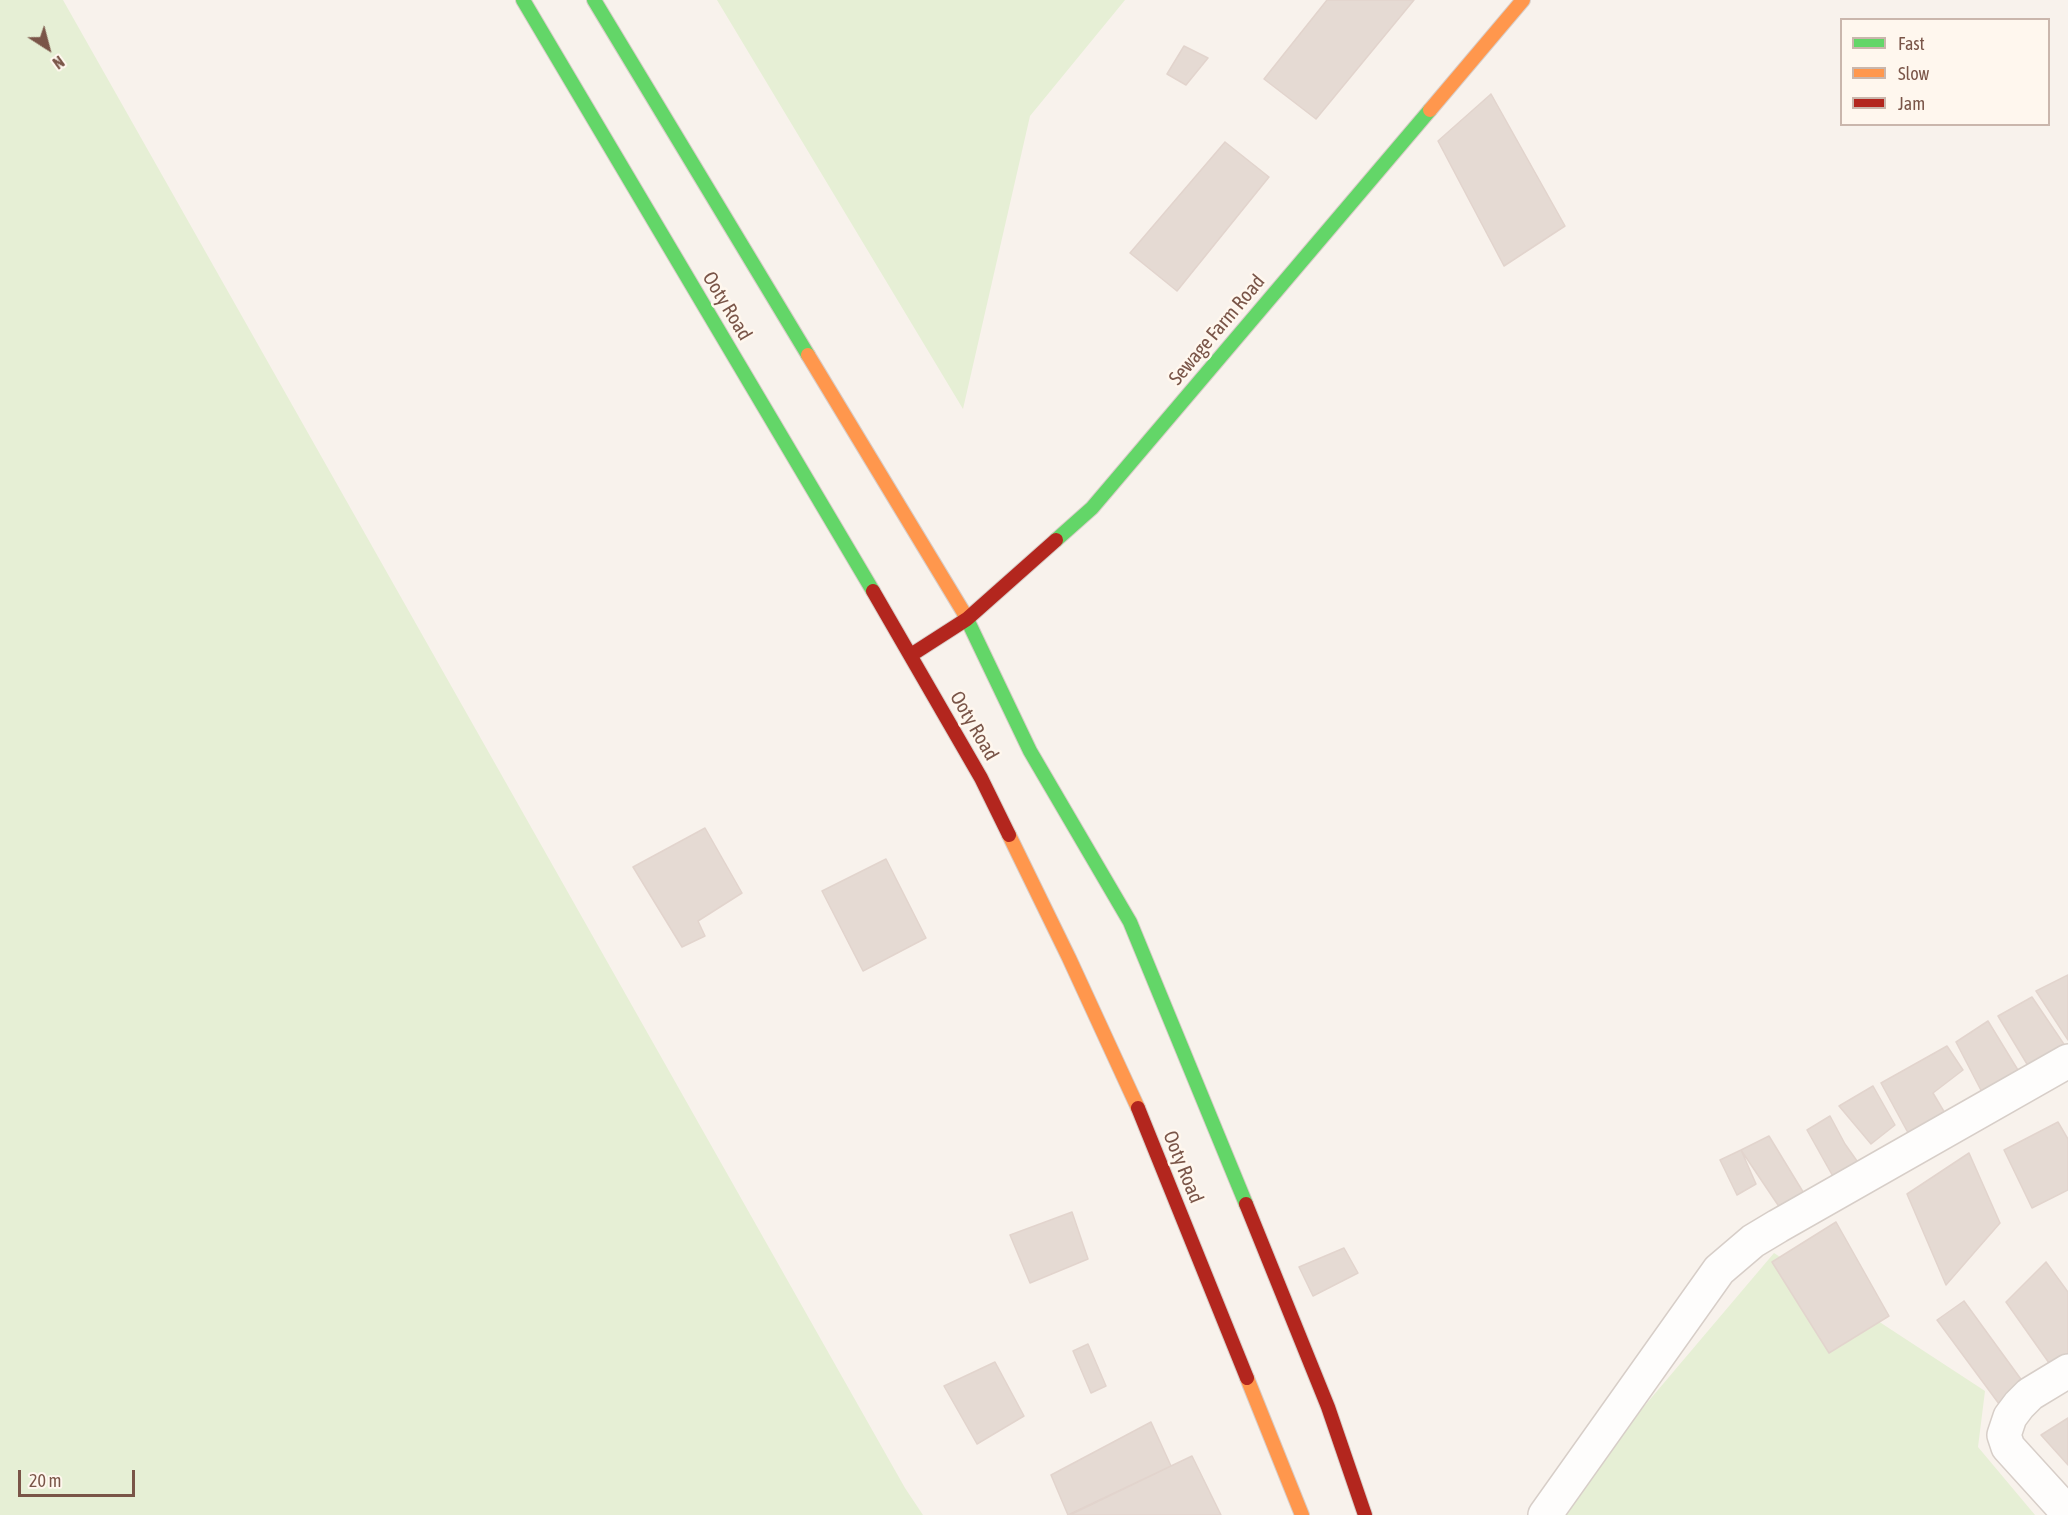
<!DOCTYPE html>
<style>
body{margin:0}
#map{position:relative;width:2068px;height:1515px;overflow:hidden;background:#f8f2ec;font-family:"Asap Condensed",sans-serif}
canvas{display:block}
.legend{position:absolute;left:1840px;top:18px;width:210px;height:108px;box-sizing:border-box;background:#fff7ee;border:2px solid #cab6ac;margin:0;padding:8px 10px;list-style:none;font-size:18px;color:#7a5548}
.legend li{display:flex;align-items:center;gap:12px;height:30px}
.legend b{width:30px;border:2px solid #cab6ac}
.north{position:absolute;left:18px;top:18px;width:60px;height:60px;-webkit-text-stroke:4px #fff7ee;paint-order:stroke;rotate:144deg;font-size:16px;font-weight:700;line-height:24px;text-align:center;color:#7a5548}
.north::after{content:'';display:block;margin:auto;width:21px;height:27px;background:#7a5548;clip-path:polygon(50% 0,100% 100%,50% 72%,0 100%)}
.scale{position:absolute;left:18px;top:1470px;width:117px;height:27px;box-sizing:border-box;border:3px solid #7a5548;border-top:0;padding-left:8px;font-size:18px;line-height:21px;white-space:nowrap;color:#7a5548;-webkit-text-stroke:4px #fff7ee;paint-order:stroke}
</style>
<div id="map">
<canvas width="2068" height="1515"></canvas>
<ul class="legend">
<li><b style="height:8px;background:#63d668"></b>Fast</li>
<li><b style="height:8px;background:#ff974d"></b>Slow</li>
<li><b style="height:8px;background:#b3261e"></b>Jam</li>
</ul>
<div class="north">N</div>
<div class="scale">20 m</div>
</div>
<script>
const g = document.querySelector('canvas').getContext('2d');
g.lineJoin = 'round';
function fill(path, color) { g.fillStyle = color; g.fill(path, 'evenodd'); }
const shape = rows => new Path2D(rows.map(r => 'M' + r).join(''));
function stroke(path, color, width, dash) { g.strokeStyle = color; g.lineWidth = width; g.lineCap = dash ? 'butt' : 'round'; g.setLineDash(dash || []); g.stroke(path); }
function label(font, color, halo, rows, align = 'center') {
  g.font = font + ' "Asap Condensed",sans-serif'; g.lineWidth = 5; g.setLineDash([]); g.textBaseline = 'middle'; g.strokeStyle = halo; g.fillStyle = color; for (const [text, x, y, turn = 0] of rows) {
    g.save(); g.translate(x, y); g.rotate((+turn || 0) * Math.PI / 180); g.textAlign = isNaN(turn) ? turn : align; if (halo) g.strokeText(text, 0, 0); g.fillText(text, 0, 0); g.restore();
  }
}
const green = shape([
 [0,0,63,0,905,1488,923,1515,0,1515],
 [717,0,1125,0,1030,116,963,409],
 [1774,1253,1985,1391,1978,1447,2035,1515,1552,1515]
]);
const building = shape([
 [1327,0,1414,0,1316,119,1264,79,1327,0],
 [1184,46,1208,58,1186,85,1167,74,1184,46],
 [1491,94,1565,226,1504,266,1438,141,1491,94],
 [1225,142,1269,177,1177,291,1130,253,1225,142],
 [705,828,742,893,698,921,705,936,682,947,633,867,705,828],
 [886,859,926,938,863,971,822,891,886,859],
 [2068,975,2068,1040,2036,991,2068,975],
 [2032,997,2068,1050,2030,1069,1998,1016,2032,997],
 [1988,1021,2021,1075,1985,1098,1956,1042,1988,1021],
 [1947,1046,1963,1070,1933,1093,1949,1120,1913,1142,1881,1083,1947,1046],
 [1873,1086,1895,1125,1871,1144,1839,1106,1873,1086],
 [1830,1116,1845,1144,1862,1168,1835,1180,1807,1130,1830,1116],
 [2058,1122,2068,1139,2068,1190,2032,1208,2004,1150,2058,1122],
 [1769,1136,1808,1200,1782,1211,1741,1150,1769,1136],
 [1741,1150,1756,1184,1737,1195,1720,1160,1741,1150],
 [1969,1153,2000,1223,1946,1285,1907,1194,1969,1153],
 [1072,1212,1088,1259,1030,1283,1010,1235,1072,1212],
 [1836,1222,1889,1316,1829,1353,1772,1262,1836,1222],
 [1344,1248,1358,1273,1313,1296,1299,1267,1344,1248],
 [2046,1262,2068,1292,2068,1356,2054,1370,2006,1302,2046,1262],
 [1964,1301,2023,1382,2005,1412,1937,1320,1964,1301],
 [1088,1344,1106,1386,1091,1393,1073,1351,1088,1344],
 [995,1362,1024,1416,977,1444,944,1386,995,1362],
 [2068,1418,2068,1465,2041,1435,2068,1418],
 [1151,1422,1171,1466,1068,1515,1051,1475,1151,1422],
 [1192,1456,1221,1515,1070,1515,1171,1466,1192,1456]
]);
const street = shape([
 [2068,1371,2030,1394,2019,1405,2010,1417,2004,1435,2008,1447,2068,1513],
 [1545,1515,1719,1270,1753,1241,1778,1226,2068,1061]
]);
const fast = shape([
 [523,0,873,591],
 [594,0,808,355],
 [1056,540,1092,508,1430,110],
 [964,613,1030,751,1130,922,1246,1204]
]);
const slow = shape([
 [1430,110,1523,0],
 [808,355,964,613],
 [1009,835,1069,958,1138,1108],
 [1247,1378,1302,1515]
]);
const jam = shape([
 [873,591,981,778,1009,835],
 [911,655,967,619,1056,540],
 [1138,1108,1247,1378],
 [1246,1204,1328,1407,1365,1515]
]);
const streetNames = [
 ["Ooty Road",727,306,59],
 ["Sewage Farm Road",1217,330,-50],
 ["Ooty Road",974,726,60],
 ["Ooty Road",1183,1167,68]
];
fill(green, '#e6efd5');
fill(building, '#e5dad3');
stroke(building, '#e2d4cd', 1.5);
stroke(street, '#d7cec8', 36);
stroke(fast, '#d8cdc8', 16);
stroke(slow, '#d8cdc8', 16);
stroke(jam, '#d8cdc8', 16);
stroke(street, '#fefdfc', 33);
stroke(fast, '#63d668', 14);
stroke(slow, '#ff974d', 14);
stroke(jam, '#b3261e', 14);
label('20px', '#7a5548', '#fff7ee', streetNames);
</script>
